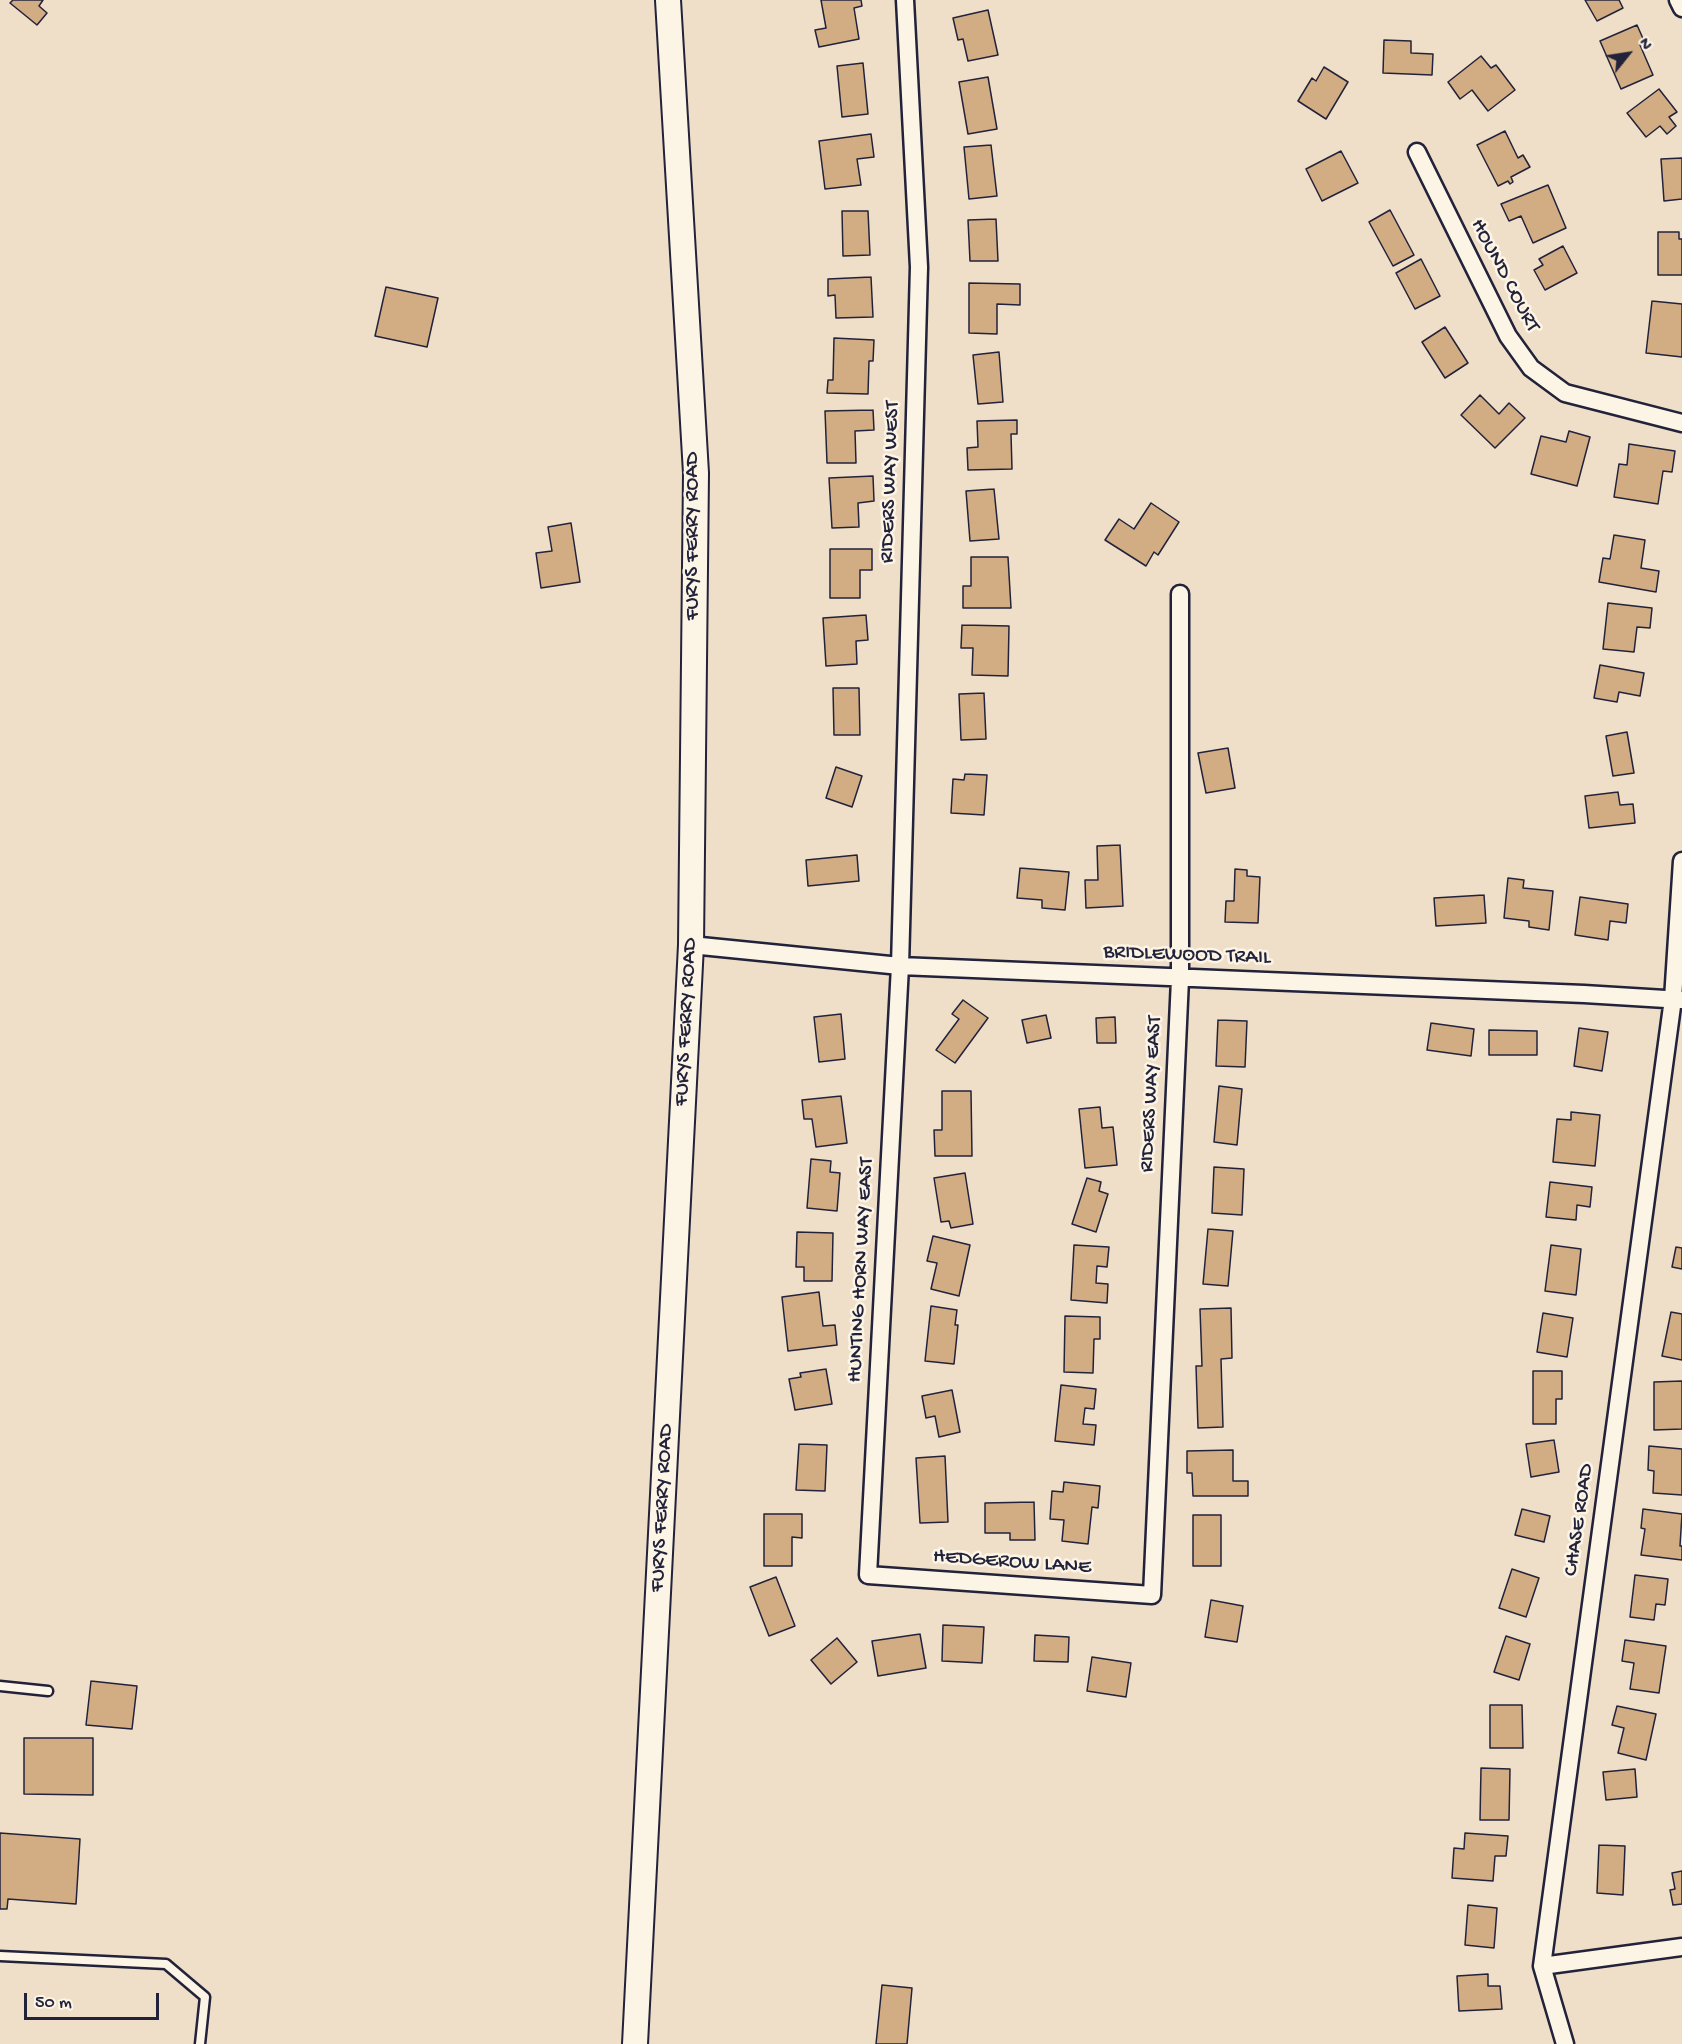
<!DOCTYPE html>
<style>
body{margin:0}
#map{position:relative;width:1682px;height:2044px;overflow:hidden;background:#efdfc8;font-family:"Gochi Hand",sans-serif}
canvas{display:block}
.north{position:absolute;left:1598px;top:24px;width:60px;height:60px;-webkit-text-stroke:4px #fcf5e5;paint-order:stroke;rotate:60deg;font-size:16px;font-weight:700;line-height:24px;text-align:center;color:#22223b}
.north::after{content:'';display:block;margin:auto;width:21px;height:27px;background:#22223b;clip-path:polygon(50% 0,100% 100%,50% 72%,0 100%)}
.scale{position:absolute;left:24px;top:1993px;width:135px;height:27px;box-sizing:border-box;border:3px solid #22223b;border-top:0;padding-left:8px;font-size:18px;line-height:21px;white-space:nowrap;color:#22223b;-webkit-text-stroke:4px #fcf5e5;paint-order:stroke}
</style>
<div id="map">
<canvas width="1682" height="2044"></canvas>
<div class="north">N</div>
<div class="scale">50 m</div>
</div>
<script>
const g = document.querySelector('canvas').getContext('2d');
g.lineJoin = 'round';
function fill(path, color) { g.fillStyle = color; g.fill(path, 'evenodd'); }
const shape = rows => new Path2D(rows.map(r => 'M' + r).join(''));
function stroke(path, color, width, dash) { g.strokeStyle = color; g.lineWidth = width; g.lineCap = dash ? 'butt' : 'round'; g.setLineDash(dash || []); g.stroke(path); }
function label(font, color, halo, rows, align = 'center') {
  g.font = font + ' "Gochi Hand",sans-serif'; g.lineWidth = 5; g.setLineDash([]); g.textBaseline = 'middle'; g.strokeStyle = halo; g.fillStyle = color; for (const [text, x, y, turn = 0] of rows) {
    g.save(); g.translate(x, y); g.rotate((+turn || 0) * Math.PI / 180); g.textAlign = isNaN(turn) ? turn : align; if (halo) g.strokeText(text, 0, 0); g.fillText(text, 0, 0); g.restore();
  }
}
const building = shape([
 [13,0,43,0,39,6,47,13,37,25,10,3,13,0],
 [821,0,861,0,862,6,854,8,859,39,819,47,815,30,826,28,821,0],
 [1585,0,1619,0,1623,8,1597,21,1585,0],
 [988,10,998,55,968,61,963,39,958,40,953,18,988,10],
 [1637,25,1645,43,1640,45,1653,75,1621,89,1600,41,1637,25],
 [1384,40,1411,41,1411,53,1433,54,1432,75,1383,73,1384,40],
 [1481,56,1491,68,1496,65,1515,90,1488,111,1472,90,1460,99,1448,82,1481,56],
 [863,63,868,114,842,117,837,66,863,63],
 [1324,67,1348,82,1326,119,1298,101,1312,78,1316,81,1324,67],
 [988,77,997,129,968,134,959,82,988,77],
 [1659,89,1677,112,1669,117,1676,126,1667,134,1660,126,1646,137,1627,113,1659,89],
 [1505,131,1518,158,1523,155,1530,167,1511,177,1513,182,1510,184,1508,181,1498,186,1477,145,1505,131],
 [871,134,874,157,857,159,861,185,825,189,819,141,871,134],
 [991,145,997,196,969,199,964,147,991,145],
 [1341,151,1358,183,1322,201,1306,169,1341,151],
 [1682,158,1682,199,1664,201,1661,159,1682,158],
 [1548,185,1566,228,1533,243,1521,216,1509,221,1501,204,1548,185],
 [1390,210,1414,255,1393,266,1369,222,1390,210],
 [842,211,868,211,870,255,843,256,842,211],
 [996,219,998,261,970,261,968,220,996,219],
 [1658,232,1679,232,1679,239,1682,239,1682,275,1658,275,1658,232],
 [1563,246,1577,273,1545,290,1534,270,1543,265,1539,259,1563,246],
 [1421,259,1440,296,1415,309,1396,273,1421,259],
 [871,277,873,317,836,318,835,295,828,296,828,279,871,277],
 [969,283,1020,284,1020,305,997,304,997,334,969,333,969,283],
 [386,287,438,298,427,347,375,336,386,287],
 [1652,301,1682,304,1682,357,1646,353,1652,301],
 [1445,327,1468,363,1445,378,1422,342,1445,327],
 [834,338,874,340,873,361,869,361,868,394,827,393,828,380,833,380,834,338],
 [999,352,1003,402,978,404,973,355,999,352],
 [1480,395,1499,414,1509,403,1525,418,1495,448,1461,415,1480,395],
 [873,410,874,430,855,431,856,463,827,463,825,411,873,410],
 [1017,420,1017,434,1011,434,1012,469,968,470,967,448,978,447,977,421,1017,420],
 [1569,431,1590,437,1577,486,1531,474,1541,436,1566,442,1569,431],
 [1629,444,1675,451,1672,472,1663,471,1658,504,1614,497,1619,464,1627,465,1629,444],
 [873,476,874,501,858,503,859,527,832,528,829,478,873,476],
 [994,489,999,539,970,541,966,491,994,489],
 [1151,503,1179,522,1158,555,1154,552,1146,566,1105,540,1119,519,1134,529,1151,503],
 [571,523,580,582,541,588,536,553,552,551,548,527,571,523],
 [1614,535,1645,540,1641,568,1659,571,1656,592,1599,582,1603,558,1610,559,1614,535],
 [830,549,872,549,872,570,860,570,860,598,830,598,830,549],
 [971,557,1008,557,1011,608,963,608,963,586,971,586,971,557],
 [1608,603,1652,608,1650,628,1637,627,1634,652,1603,649,1608,603],
 [866,615,868,640,856,641,857,664,826,666,823,618,866,615],
 [962,625,1009,626,1008,676,972,675,973,648,961,648,962,625],
 [1600,665,1644,673,1640,696,1619,692,1617,702,1594,698,1600,665],
 [833,688,859,688,860,735,834,735,833,688],
 [984,693,986,739,961,740,959,694,984,693],
 [1627,732,1634,773,1613,776,1606,736,1627,732],
 [1228,748,1235,788,1206,793,1198,753,1228,748],
 [836,767,862,776,852,807,826,798,836,767],
 [965,774,987,775,984,815,951,813,953,779,964,780,965,774],
 [1618,792,1620,805,1633,804,1635,823,1589,828,1585,796,1618,792],
 [1120,845,1123,906,1086,908,1085,880,1098,880,1097,846,1120,845],
 [857,855,859,881,808,886,806,860,857,855],
 [1020,868,1069,872,1065,910,1042,908,1042,900,1017,898,1020,868],
 [1235,869,1247,870,1247,876,1260,877,1258,923,1225,922,1226,901,1234,901,1235,869],
 [1508,878,1524,880,1523,888,1553,891,1549,930,1529,927,1529,921,1504,918,1508,878],
 [1484,895,1486,923,1436,926,1434,898,1484,895],
 [1580,897,1628,904,1626,923,1610,921,1608,940,1575,935,1580,897],
 [963,1000,988,1018,955,1063,936,1050,959,1019,952,1014,963,1000],
 [841,1014,845,1059,819,1062,814,1017,841,1014],
 [1046,1015,1051,1038,1027,1043,1022,1020,1046,1015],
 [1115,1017,1116,1043,1097,1043,1096,1018,1115,1017],
 [1218,1020,1247,1021,1245,1067,1216,1066,1218,1020],
 [1431,1023,1474,1029,1471,1056,1427,1050,1431,1023],
 [1579,1028,1608,1032,1602,1071,1574,1066,1579,1028],
 [1489,1030,1537,1031,1537,1055,1489,1055,1489,1030],
 [1219,1086,1242,1089,1237,1145,1214,1142,1219,1086],
 [942,1091,971,1091,972,1156,935,1156,934,1130,942,1130,942,1091],
 [841,1096,847,1143,816,1147,812,1119,804,1119,802,1100,841,1096],
 [1100,1107,1102,1128,1113,1127,1117,1165,1085,1168,1079,1109,1100,1107],
 [1571,1112,1600,1115,1595,1166,1553,1162,1557,1119,1571,1120,1571,1112],
 [811,1159,831,1161,830,1172,840,1173,837,1211,807,1208,811,1159],
 [1214,1167,1244,1169,1242,1215,1212,1213,1214,1167],
 [965,1173,973,1224,951,1228,949,1221,941,1222,934,1178,965,1173],
 [1087,1178,1101,1182,1099,1191,1108,1194,1096,1232,1072,1224,1087,1178],
 [1550,1182,1592,1187,1590,1207,1577,1205,1576,1220,1546,1217,1550,1182],
 [1208,1229,1233,1231,1228,1286,1203,1284,1208,1229],
 [797,1232,833,1233,832,1281,804,1281,804,1267,796,1267,797,1232],
 [933,1236,970,1245,959,1296,931,1289,937,1263,927,1261,933,1236],
 [1074,1245,1109,1247,1107,1267,1097,1266,1096,1283,1108,1284,1107,1303,1071,1300,1074,1245],
 [1551,1245,1581,1249,1576,1295,1545,1291,1551,1245],
 [1676,1247,1682,1248,1682,1269,1672,1267,1676,1247],
 [819,1292,823,1326,835,1325,837,1345,788,1351,782,1297,819,1292],
 [931,1306,957,1310,955,1325,958,1325,954,1364,925,1361,931,1306],
 [1231,1308,1232,1358,1221,1359,1223,1427,1198,1428,1196,1366,1202,1366,1200,1309,1231,1308],
 [1671,1312,1682,1314,1682,1360,1662,1356,1671,1312],
 [1543,1313,1573,1318,1567,1357,1537,1352,1543,1313],
 [1065,1316,1100,1317,1100,1339,1094,1339,1093,1373,1064,1372,1065,1316],
 [826,1369,832,1404,795,1410,789,1379,801,1377,800,1373,826,1369],
 [1533,1371,1562,1371,1562,1399,1556,1399,1556,1424,1533,1424,1533,1371],
 [1682,1381,1682,1429,1654,1430,1654,1382,1682,1381],
 [1061,1385,1096,1389,1094,1409,1085,1408,1083,1424,1096,1425,1094,1445,1055,1441,1061,1385],
 [952,1390,960,1432,939,1437,935,1416,926,1418,922,1396,952,1390],
 [1554,1440,1559,1472,1531,1477,1526,1444,1554,1440],
 [799,1444,827,1445,825,1491,796,1490,799,1444],
 [1649,1446,1682,1449,1682,1495,1653,1493,1654,1471,1648,1470,1649,1446],
 [1233,1450,1233,1481,1248,1481,1248,1496,1193,1496,1192,1473,1187,1473,1187,1451,1233,1450],
 [945,1456,948,1522,920,1523,916,1458,945,1456],
 [1064,1482,1100,1486,1098,1508,1092,1507,1088,1544,1062,1541,1064,1520,1050,1519,1052,1491,1063,1492,1064,1482],
 [1034,1502,1035,1540,1010,1540,1010,1533,985,1533,985,1503,1034,1502],
 [1522,1509,1550,1516,1544,1542,1515,1535,1522,1509],
 [1643,1509,1682,1514,1680,1546,1682,1546,1682,1560,1641,1555,1645,1529,1641,1528,1643,1509],
 [764,1514,802,1514,802,1538,792,1537,792,1566,764,1566,764,1514],
 [1193,1515,1221,1515,1221,1566,1193,1566,1193,1515],
 [1512,1569,1539,1578,1526,1617,1499,1608,1512,1569],
 [1635,1575,1668,1579,1665,1605,1656,1604,1654,1620,1630,1617,1635,1575],
 [776,1577,795,1626,769,1636,750,1587,776,1577],
 [1211,1600,1243,1606,1237,1642,1205,1637,1211,1600],
 [943,1625,984,1627,982,1663,942,1661,943,1625],
 [920,1634,926,1668,878,1676,872,1641,920,1634],
 [1035,1635,1069,1637,1068,1662,1034,1661,1035,1635],
 [1506,1636,1530,1644,1519,1680,1494,1672,1506,1636],
 [837,1638,857,1662,831,1684,811,1660,837,1638],
 [1625,1640,1666,1646,1659,1693,1630,1689,1634,1663,1622,1661,1625,1640],
 [1092,1657,1131,1663,1126,1697,1087,1691,1092,1657],
 [91,1681,137,1686,132,1729,86,1725,91,1681],
 [1490,1705,1522,1705,1523,1748,1490,1748,1490,1705],
 [1617,1706,1656,1714,1646,1760,1618,1753,1624,1728,1612,1725,1617,1706],
 [24,1738,93,1738,93,1795,24,1794,24,1738],
 [1481,1768,1510,1769,1509,1820,1480,1820,1481,1768],
 [1635,1769,1637,1797,1606,1800,1603,1772,1635,1769],
 [0,1833,80,1839,76,1904,8,1899,7,1909,0,1909,0,1833],
 [1465,1833,1508,1836,1506,1856,1495,1856,1493,1881,1452,1878,1454,1848,1464,1849,1465,1833],
 [1599,1845,1625,1846,1623,1895,1597,1893,1599,1845],
 [1682,1871,1682,1904,1673,1905,1670,1890,1675,1889,1672,1873,1682,1871],
 [1468,1905,1497,1908,1494,1948,1465,1945,1468,1905],
 [1488,1974,1488,1986,1500,1986,1502,2009,1459,2011,1457,1976,1488,1974],
 [882,1985,912,1988,907,2044,876,2044,882,1985]
]);
const service = shape([
 [0,1686,48,1691],
 [0,1956,166,1964,205,1997,200,2044]
]);
const minor = shape([
 [905,0,919,267,900,966,868,1575,1152,1595,1180,979,1180,594],
 [1678,0,1682,8],
 [1417,152,1508,336,1531,368,1565,393,1682,423],
 [691,945,900,966,1584,994,1682,1000],
 [1542,1966,1682,1947],
 [1565,2044,1542,1966,1673,999,1682,861]
]);
const secondary = shape([
 [635,2044,691,945,696,473,668,0]
]);
const streetNames = [
 ["HOUND COURT",1504,276,62],
 ["RIDERS WAY WEST",891,482,-88],
 ["FURYS FERRY ROAD",694,536,-90],
 ["BRIDLEWOOD TRAIL",1187,956,2],
 ["FURYS FERRY ROAD",687,1022,-87],
 ["RIDERS WAY EAST",1152,1094,-87],
 ["HUNTING HORN WAY EAST",862,1270,-87],
 ["FURYS FERRY ROAD",663,1508,-87],
 ["CHASE ROAD",1580,1520,-82],
 ["HEDGEROW LANE",1012,1563,4]
];
fill(building, '#d2ad84');
stroke(building, '#22223b', 1.5);
stroke(service, '#22223b', 13);
stroke(minor, '#22223b', 21);
stroke(secondary, '#22223b', 28);
stroke(service, '#fcf5e5', 8);
stroke(minor, '#fcf5e5', 16);
stroke(secondary, '#fcf5e5', 24);
label('21px', '#22223b', '#fcf5e5', streetNames);
</script>
